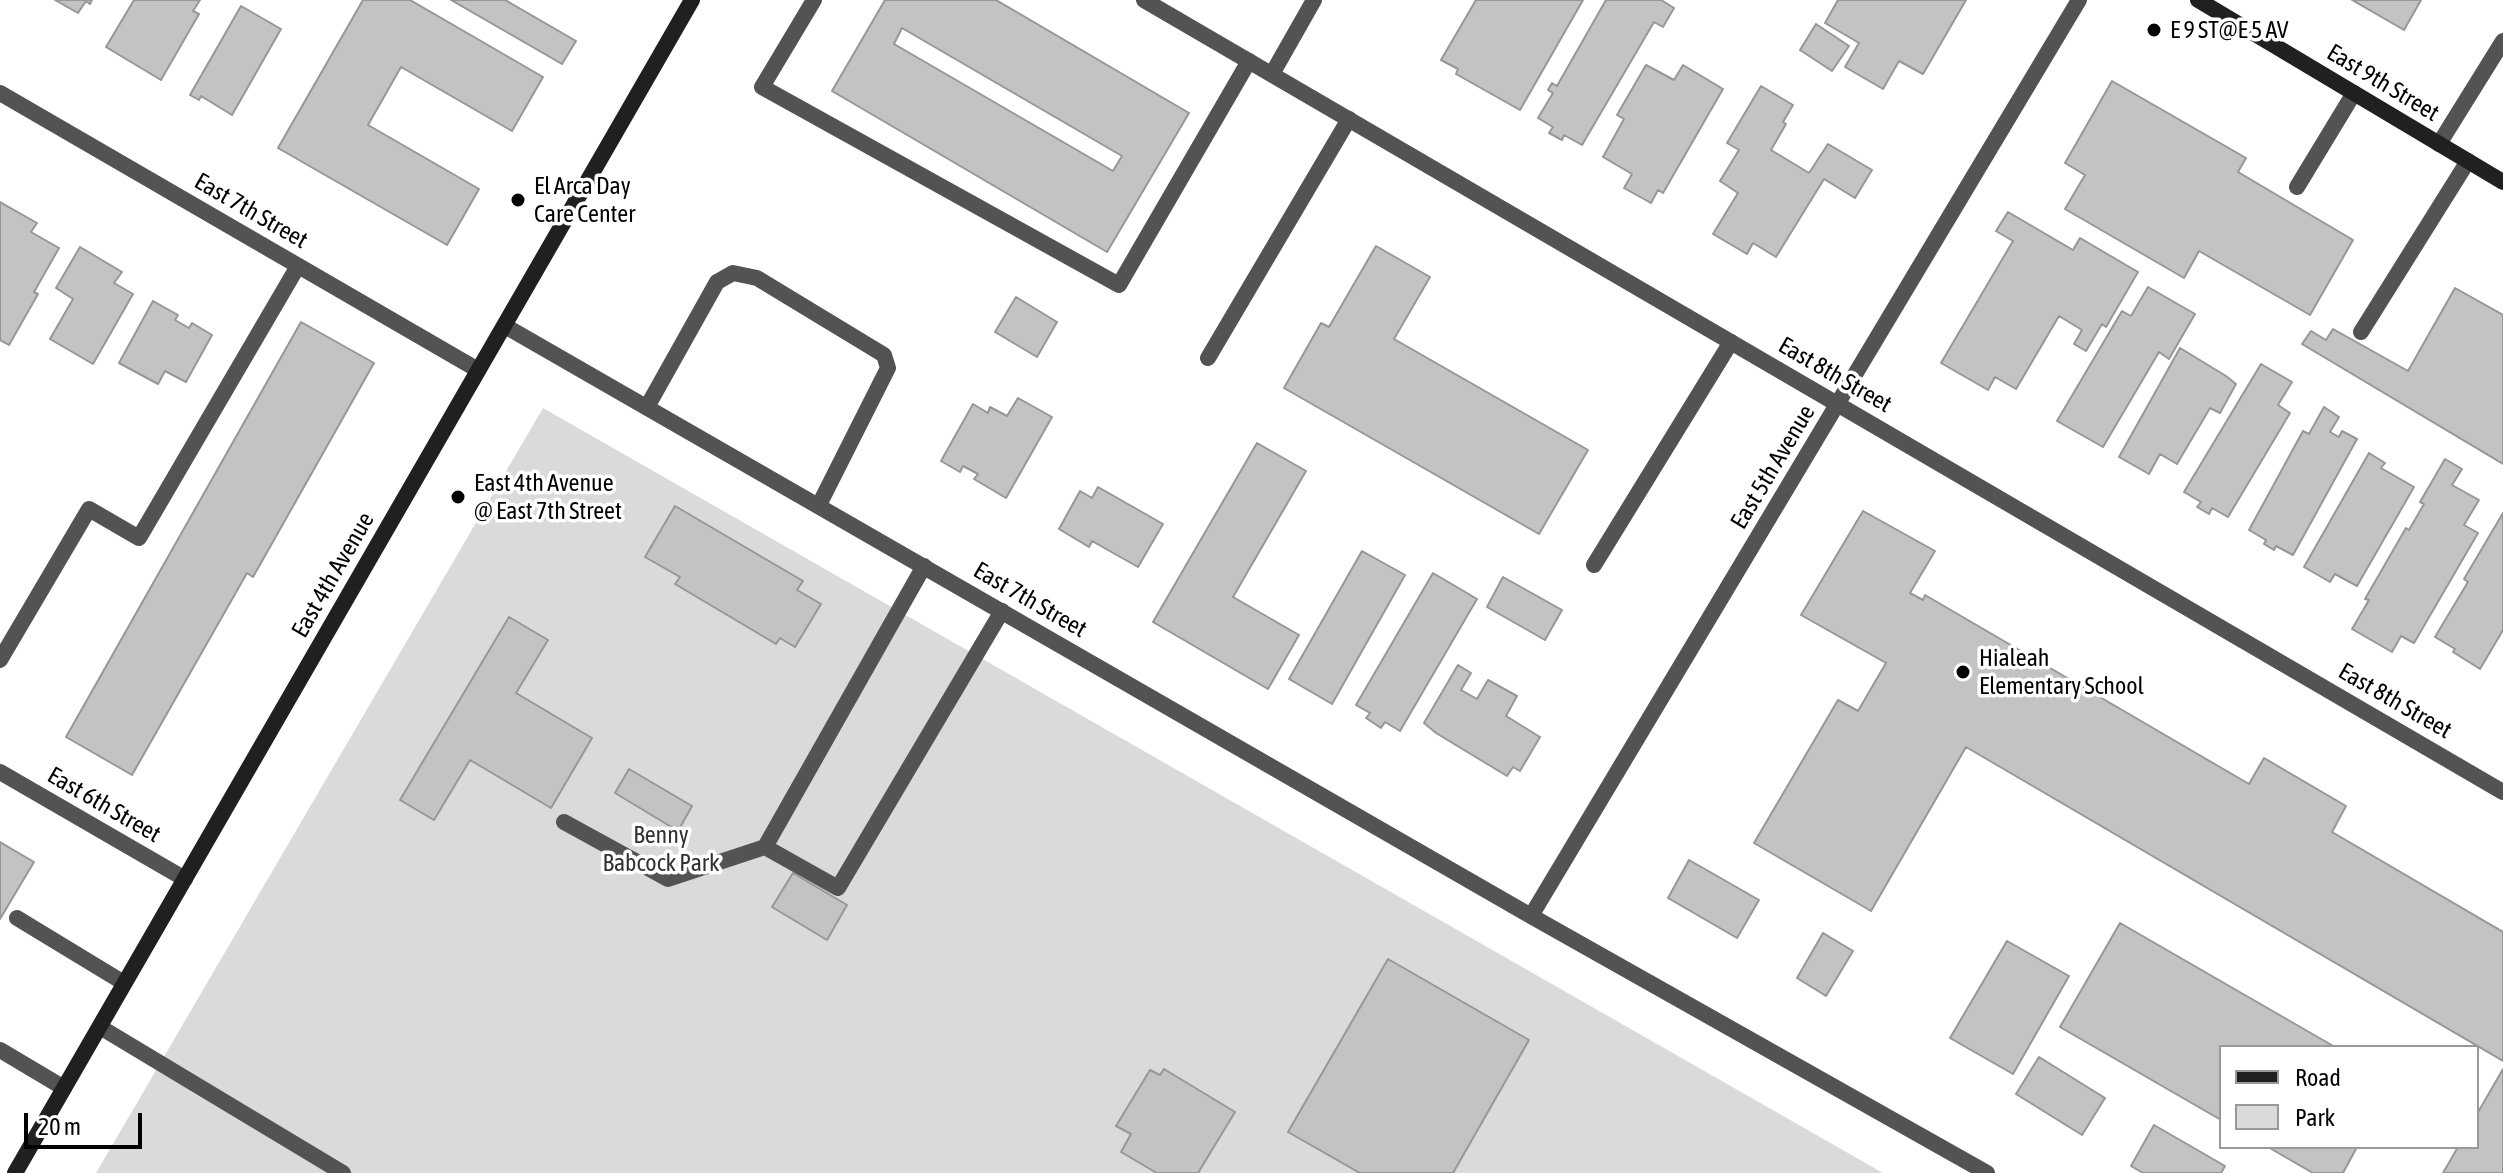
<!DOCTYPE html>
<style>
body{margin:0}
#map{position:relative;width:2503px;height:1173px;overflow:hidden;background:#fff;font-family:"Asap Condensed",sans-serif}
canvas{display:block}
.legend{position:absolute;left:2219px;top:1045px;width:260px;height:104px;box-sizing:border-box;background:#fff;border:2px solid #999;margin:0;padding:10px 14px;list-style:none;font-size:24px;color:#000}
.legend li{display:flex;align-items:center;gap:16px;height:40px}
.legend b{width:40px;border:2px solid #999}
.scale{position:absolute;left:24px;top:1113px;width:118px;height:36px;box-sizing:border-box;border:4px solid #000;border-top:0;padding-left:10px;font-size:24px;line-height:28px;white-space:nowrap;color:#000;-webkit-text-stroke:6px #fff;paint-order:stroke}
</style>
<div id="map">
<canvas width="2503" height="1173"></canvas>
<ul class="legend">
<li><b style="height:10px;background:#202020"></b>Road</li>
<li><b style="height:22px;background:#dadada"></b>Park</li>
</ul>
<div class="scale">20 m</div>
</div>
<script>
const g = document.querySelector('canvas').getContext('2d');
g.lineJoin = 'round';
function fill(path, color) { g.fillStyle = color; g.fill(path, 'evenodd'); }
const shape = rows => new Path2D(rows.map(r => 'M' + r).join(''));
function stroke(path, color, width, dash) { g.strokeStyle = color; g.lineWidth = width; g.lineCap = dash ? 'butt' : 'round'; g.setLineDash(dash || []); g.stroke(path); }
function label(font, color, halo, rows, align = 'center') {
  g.font = font + ' "Asap Condensed",sans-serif'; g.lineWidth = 7; g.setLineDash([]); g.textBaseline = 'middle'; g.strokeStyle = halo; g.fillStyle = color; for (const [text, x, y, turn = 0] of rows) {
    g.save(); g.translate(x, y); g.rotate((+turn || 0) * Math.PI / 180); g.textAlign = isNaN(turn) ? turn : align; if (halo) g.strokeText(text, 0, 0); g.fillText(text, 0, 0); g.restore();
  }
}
const green = shape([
 [543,408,1883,1173,96,1173]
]);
const building = shape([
 [55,0,92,0,90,4,86,1,78,13,55,0],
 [134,0,200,0,193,11,199,14,161,80,106,47,134,0],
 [363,0,410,0,543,77,512,131,401,67,368,125,479,189,447,245,278,148,363,0],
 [451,0,505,0,576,41,562,64,451,0],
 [885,0,996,0,1189,113,1107,252,832,91,885,0],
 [902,28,1122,156,1113,171,894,44,902,28],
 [1476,0,1583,0,1520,110,1456,74,1458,69,1441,60,1476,0],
 [1606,0,1661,0,1674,8,1663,27,1654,22,1582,145,1564,135,1562,140,1549,133,1553,127,1538,118,1553,93,1548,90,1552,83,1557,86,1606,0],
 [1838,0,1966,0,1923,74,1899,61,1883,89,1845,67,1859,43,1825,23,1838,0],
 [2352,0,2421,0,2404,30,2352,0],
 [241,6,281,29,232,115,201,96,199,100,190,95,241,6],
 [1816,24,1849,46,1832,71,1800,50,1816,24],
 [1646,65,1674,80,1683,65,1723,89,1663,193,1658,190,1651,203,1624,188,1632,174,1603,157,1624,119,1617,115,1646,65],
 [2112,81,2246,158,2238,172,2353,240,2310,315,2199,251,2184,278,2065,209,2085,175,2065,163,2112,81],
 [1761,86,1793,105,1783,122,1786,124,1771,150,1809,173,1828,144,1872,170,1855,198,1824,179,1776,257,1753,243,1747,254,1713,234,1738,193,1720,181,1739,150,1727,143,1761,86],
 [0,202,37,223,31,232,59,248,34,292,38,294,9,345,0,340,0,202],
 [2008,212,2073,250,2080,238,2138,272,2106,327,2102,324,2086,351,2074,344,2082,330,2059,316,2016,389,1995,377,1988,390,1941,363,2013,241,1996,231,2008,212],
 [1376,246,1430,277,1394,339,1588,450,1539,534,1284,388,1321,323,1329,327,1376,246],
 [80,247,122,272,114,283,133,294,93,364,50,339,73,299,56,288,80,247],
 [2148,287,2195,314,2169,359,2159,352,2103,447,2057,421,2122,311,2131,316,2148,287],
 [2455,288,2503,315,2503,464,2302,344,2311,331,2326,340,2333,329,2408,371,2455,288],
 [1016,297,1057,322,1037,357,995,332,1016,297],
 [153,301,178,315,175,320,189,328,192,323,212,335,186,382,165,371,158,384,119,363,153,301],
 [301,322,374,363,253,577,247,573,132,775,66,737,301,322],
 [2180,348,2226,376,2236,384,2220,413,2210,408,2177,464,2160,454,2149,474,2119,457,2180,348],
 [2261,364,2292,382,2278,405,2290,413,2228,517,2212,508,2209,514,2197,507,2201,502,2184,492,2261,364],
 [1018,398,1052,417,1006,498,974,479,978,474,963,466,960,472,941,461,973,404,988,413,990,407,1007,416,1018,398],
 [2324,407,2339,417,2330,432,2339,437,2342,431,2357,439,2293,555,2276,546,2274,550,2264,544,2266,540,2249,530,2303,431,2309,434,2324,407],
 [1257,443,1306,471,1233,597,1299,635,1268,689,1153,622,1257,443],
 [2369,453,2385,463,2381,468,2414,487,2357,586,2335,574,2330,582,2304,567,2369,453],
 [2445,459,2462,469,2452,485,2479,500,2464,525,2478,533,2414,643,2401,636,2392,652,2352,629,2369,600,2365,599,2406,528,2409,530,2424,504,2420,502,2445,459],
 [1098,487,1163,524,1138,567,1092,541,1089,547,1059,529,1080,491,1092,498,1098,487],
 [675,506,803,581,797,590,821,604,795,647,780,638,776,644,675,584,680,577,645,557,675,506],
 [1863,511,1935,551,1910,593,1923,600,1925,595,2249,784,2264,758,2346,806,2332,832,2503,932,2503,1061,1966,747,1871,911,1754,843,1838,700,1858,711,1886,663,1801,615,1863,511],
 [2503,513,2503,630,2480,669,2453,652,2455,649,2435,637,2468,582,2464,579,2503,513],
 [1362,551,1405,575,1332,704,1289,679,1362,551],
 [1433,573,1477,599,1400,731,1385,722,1381,728,1366,718,1370,713,1356,705,1433,573],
 [1503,577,1562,610,1545,640,1487,607,1503,577],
 [509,617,548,640,516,693,592,738,551,808,470,760,434,820,400,800,509,617],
 [1458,665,1471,673,1461,690,1477,699,1488,680,1517,696,1506,716,1540,737,1520,771,1513,767,1507,776,1436,733,1424,723,1458,665],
 [629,769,692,806,678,831,615,793,629,769],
 [0,842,34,862,0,919,0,842],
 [1689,860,1759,900,1737,938,1668,898,1689,860],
 [793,873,847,905,827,940,772,907,793,873],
 [2120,923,2335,1047,2221,1047,2221,1120,2060,1027,2120,923],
 [1823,933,1853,951,1826,996,1797,978,1823,933],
 [2007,941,2069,976,2013,1074,1950,1038,2007,941],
 [1388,959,1529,1040,1453,1173,1360,1173,1288,1132,1388,959],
 [2039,1057,2105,1098,2082,1135,2016,1094,2039,1057],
 [1164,1069,1235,1112,1198,1173,1157,1173,1121,1152,1131,1134,1116,1126,1150,1070,1160,1075,1164,1069],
 [2503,1069,2503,1173,2443,1173,2458,1147,2477,1147,2477,1114,2503,1069],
 [2154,1125,2225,1166,2221,1173,2143,1173,2131,1166,2154,1125],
 [2268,1147,2357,1147,2343,1173,2313,1173,2268,1147]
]);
const service = shape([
 [814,0,762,87,1119,285,1249,61],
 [1272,74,1314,0],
 [2439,144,2503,41],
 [2297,187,2354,93],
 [2361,332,2468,161],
 [1208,358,1349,119],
 [647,407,717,282,733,273,757,278,884,355,888,368,819,505],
 [1594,565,1731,342],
 [924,566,765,847,838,888,1002,611],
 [0,660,89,509,139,538,298,266],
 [564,822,668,879,765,847],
 [17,918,124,983],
 [100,1027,343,1173],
 [0,1050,64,1088]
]);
const minor = shape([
 [1144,0,2503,792],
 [0,93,478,370],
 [505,326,1531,916,1987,1173],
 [0,772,185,879],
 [1531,916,2079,0]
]);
const secondary = shape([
 [2198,0,2503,182],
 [15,1173,692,0]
]);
const markers = [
 [2154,30,8,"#000"],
 [518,200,8,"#000"],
 [458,497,8,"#000"],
 [1963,672,8,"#000"]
];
const poiNames = [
 ["E 9 ST@E 5 AV",2170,30],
 ["El Arca Day",534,186],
 ["Care Center",534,214],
 ["East 4th Avenue",474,483],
 ["@ East 7th Street",474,511],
 ["Hialeah",1979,658],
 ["Elementary School",1979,686]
];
const streetNames = [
 ["East 9th Street",2383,83,31],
 ["East 7th Street",251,211,30],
 ["East 8th Street",1835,375,30],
 ["East 5th Avenue",1773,467,-59],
 ["East 4th Avenue",333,575,-60],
 ["East 7th Street",1030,600,30],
 ["East 8th Street",2395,701,30],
 ["East 6th Street",104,805,30]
];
const parkNames = [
 ["Benny",661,835],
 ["Babcock Park",661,863]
];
fill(green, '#dadada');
fill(building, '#c3c3c3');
stroke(building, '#979797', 2);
stroke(service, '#535353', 16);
stroke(minor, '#535353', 16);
stroke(secondary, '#202020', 16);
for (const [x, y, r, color] of markers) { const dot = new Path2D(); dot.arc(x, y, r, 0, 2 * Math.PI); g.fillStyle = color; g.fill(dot); stroke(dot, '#fff', 3); }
label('24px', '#000', '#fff', poiNames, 'left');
label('24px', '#000', '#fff', streetNames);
label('24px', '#313131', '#fff', parkNames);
</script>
